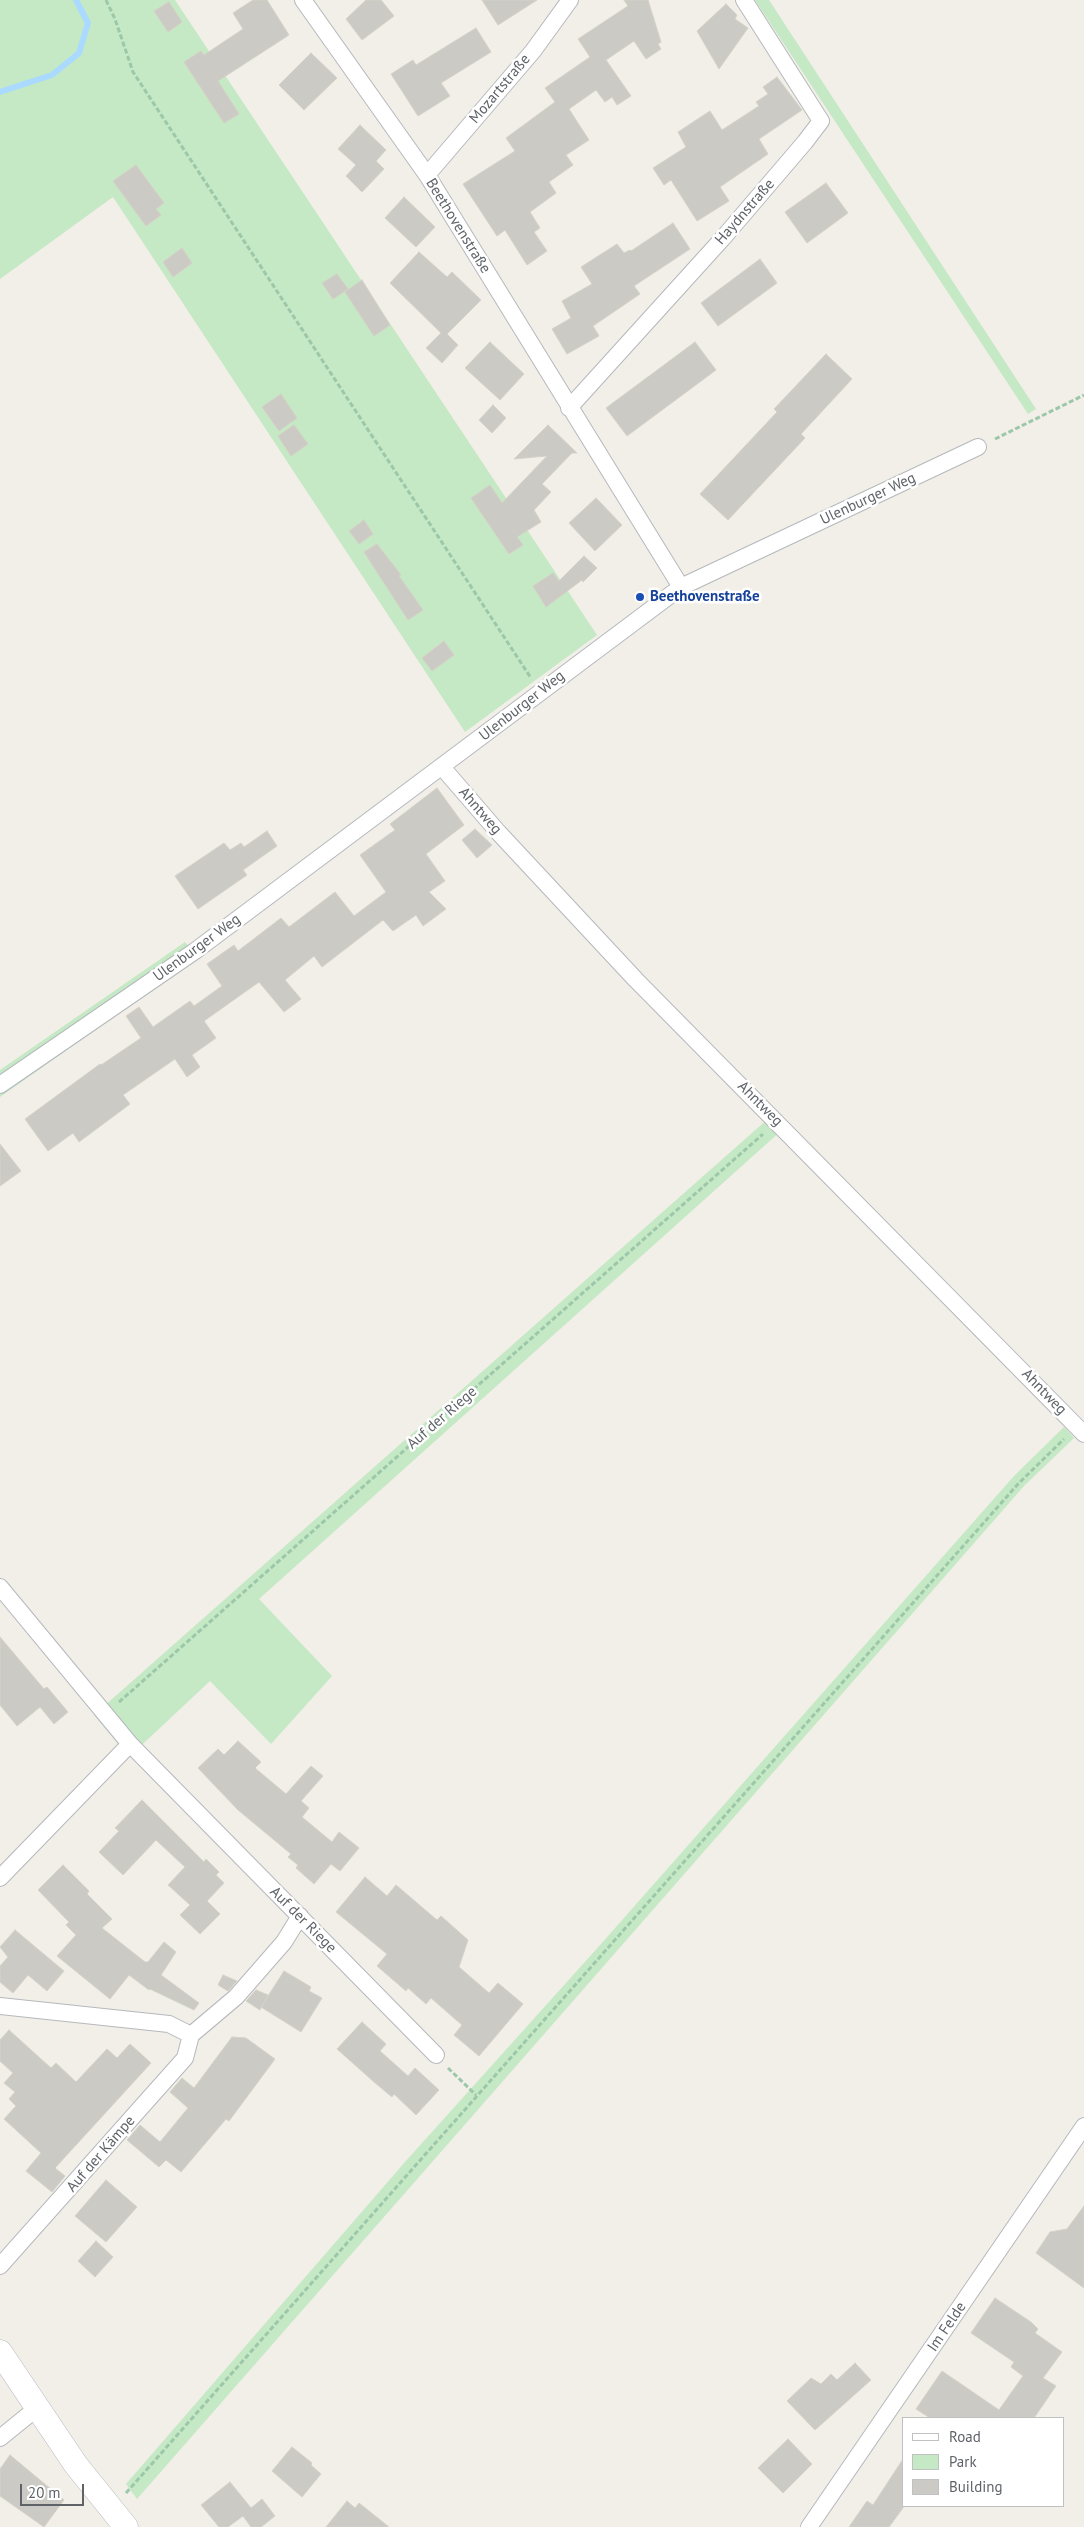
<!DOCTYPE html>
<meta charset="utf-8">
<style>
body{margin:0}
#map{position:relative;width:1084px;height:2527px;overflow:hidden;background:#f1efe8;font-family:"PT Sans",sans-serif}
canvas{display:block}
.legend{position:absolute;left:902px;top:2417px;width:162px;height:90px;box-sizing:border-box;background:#fff;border:1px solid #bfc1c3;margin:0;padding:6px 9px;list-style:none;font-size:15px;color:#5f6368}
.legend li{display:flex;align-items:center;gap:10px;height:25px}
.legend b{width:25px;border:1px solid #bfc1c3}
.scale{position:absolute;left:20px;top:2484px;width:64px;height:22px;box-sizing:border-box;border:2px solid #5f6368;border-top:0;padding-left:6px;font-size:15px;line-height:18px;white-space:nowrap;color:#5f6368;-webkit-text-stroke:4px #fff;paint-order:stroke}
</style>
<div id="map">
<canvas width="1084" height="2527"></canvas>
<ul class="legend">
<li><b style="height:6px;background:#fff"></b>Road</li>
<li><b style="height:14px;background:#c5e8c5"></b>Park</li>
<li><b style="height:14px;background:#cccac5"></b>Building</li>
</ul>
<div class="scale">20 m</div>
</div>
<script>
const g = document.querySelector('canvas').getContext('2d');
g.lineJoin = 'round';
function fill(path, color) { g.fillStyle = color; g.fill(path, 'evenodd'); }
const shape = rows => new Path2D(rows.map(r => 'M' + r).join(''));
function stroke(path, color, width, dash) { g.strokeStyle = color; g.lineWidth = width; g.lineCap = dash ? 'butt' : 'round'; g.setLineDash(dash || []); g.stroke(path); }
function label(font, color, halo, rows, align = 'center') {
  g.font = font + ' "PT Sans",sans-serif'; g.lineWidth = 5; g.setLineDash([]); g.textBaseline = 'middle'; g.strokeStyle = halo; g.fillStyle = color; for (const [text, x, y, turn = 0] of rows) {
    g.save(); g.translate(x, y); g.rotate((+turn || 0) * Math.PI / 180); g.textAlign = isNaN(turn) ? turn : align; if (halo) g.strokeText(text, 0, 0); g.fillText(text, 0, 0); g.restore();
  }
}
const green = shape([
 [0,0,175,0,597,635,465,732,113,197,0,279],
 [755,0,769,0,1036,409,1028,414],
 [185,942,198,958,0,1097,0,1070],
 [770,1117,782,1130,259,1599,332,1676,271,1744,210,1681,129,1757,94,1715],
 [1064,1427,1074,1438,1024,1486,137,2499,126,2484,405,2162,601,1944,1014,1476]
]);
const stream = shape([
 [0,92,52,75,79,53,88,23,76,0]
]);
const building = shape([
 [253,0,267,0,289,35,218,81,239,114,224,123,184,62,201,51,204,55,243,29,233,13,253,0],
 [366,0,381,0,394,16,362,40,346,19,366,0],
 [482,0,537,0,498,25,482,0],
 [624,0,648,0,661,42,658,44,661,49,646,59,634,41,606,60,631,96,617,105,612,97,605,102,596,90,569,109,589,140,566,155,573,165,549,182,556,193,530,212,540,228,534,232,547,251,527,265,505,230,497,236,463,184,515,151,506,138,555,102,545,88,590,57,578,39,628,6,624,0],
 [169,2,182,22,168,32,154,11,169,2],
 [726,4,737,15,735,19,748,28,719,69,697,31,726,4],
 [476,28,491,52,441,83,450,96,418,116,391,74,413,60,416,65,476,28],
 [311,53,337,78,304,110,279,85,311,53],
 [777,77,802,110,759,139,768,154,720,187,729,201,697,221,671,180,664,185,653,168,686,147,678,132,710,111,722,130,759,106,756,102,768,94,763,87,777,77],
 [360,125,386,150,376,161,384,169,362,192,346,176,356,165,338,149,360,125],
 [136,165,164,203,156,209,161,215,146,226,113,181,136,165],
 [826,183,848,213,807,243,785,212,826,183],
 [404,197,435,227,416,247,385,218,404,197],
 [673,223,690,249,634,286,640,294,593,326,599,336,567,354,552,329,571,318,562,301,592,284,581,267,617,244,624,253,630,250,631,251,673,223],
 [182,248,192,263,173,277,163,262,182,248],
 [419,252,447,277,452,272,481,300,447,334,458,345,442,363,426,348,441,333,390,283,419,252],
 [760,259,777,283,718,326,701,303,760,259],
 [337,274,348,289,333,299,322,283,337,274],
 [362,280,390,325,374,336,345,292,362,280],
 [490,342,524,374,500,400,465,368,490,342],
 [695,342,716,370,627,436,606,408,695,342],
 [826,354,852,379,801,434,805,438,728,520,700,494,777,412,774,409,826,354],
 [281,394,297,418,279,431,262,407,281,394],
 [493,405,506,418,492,433,479,420,493,405],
 [294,425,308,444,291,456,278,436,294,425],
 [548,425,577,453,572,453,542,484,551,492,534,510,541,522,517,537,523,545,509,554,471,498,490,485,502,503,547,456,514,459,548,425],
 [596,498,622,525,595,551,569,523,596,498],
 [364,520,373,534,359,544,349,531,364,520],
 [377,544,401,575,399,576,423,610,408,620,364,552,377,544],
 [584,556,597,568,583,582,582,580,546,607,533,586,553,573,559,581,584,556],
 [444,641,454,655,432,671,422,658,444,641],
 [437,788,464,825,426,854,445,881,429,892,446,909,423,926,416,915,393,931,383,920,322,967,314,956,285,980,301,999,284,1012,259,982,204,1021,216,1038,192,1055,200,1067,187,1077,175,1059,123,1095,130,1104,79,1142,73,1133,48,1151,25,1119,100,1064,101,1065,141,1038,126,1016,139,1007,153,1027,190,1001,194,1006,222,986,207,964,234,945,238,951,281,918,289,927,335,892,354,916,386,892,360,855,395,830,390,824,437,788],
 [475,829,492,845,477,858,462,840,475,829],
 [267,831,277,846,243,870,247,875,198,909,175,876,224,843,230,850,241,843,244,847,267,831],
 [0,1144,21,1171,0,1186,0,1144],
 [0,1637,44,1689,47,1687,68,1712,54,1724,40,1707,17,1726,0,1705,0,1637],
 [238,1741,261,1762,255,1768,286,1794,311,1766,323,1776,301,1801,309,1808,302,1817,332,1842,339,1832,359,1848,340,1871,331,1864,314,1884,296,1868,298,1865,288,1857,291,1854,238,1810,198,1768,218,1749,224,1755,238,1741],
 [142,1800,204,1862,206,1859,219,1872,216,1875,224,1883,207,1901,220,1914,200,1934,180,1915,190,1905,168,1885,185,1867,156,1840,123,1875,99,1852,119,1831,115,1828,142,1800],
 [63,1865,89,1891,87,1894,112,1919,102,1928,145,1962,148,1962,164,1942,176,1952,161,1975,199,2003,194,2010,150,1989,149,1990,129,1975,110,1999,57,1956,76,1935,66,1925,69,1922,38,1890,63,1865],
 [365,1877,387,1896,396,1885,437,1920,441,1916,468,1940,459,1967,489,1993,498,1983,523,2004,479,2056,454,2035,462,2025,431,1998,426,2004,408,1988,406,1991,377,1966,387,1954,336,1912,365,1877],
 [15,1930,64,1971,47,1991,28,1975,13,1993,0,1982,0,1966,8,1957,0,1947,15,1930],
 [284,1971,311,1987,309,1991,322,1998,301,2032,261,2007,284,1971],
 [223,1975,237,1981,228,1991,218,1985,223,1975],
 [256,1990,268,1995,260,2010,246,2001,256,1990],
 [362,2022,386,2044,380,2051,408,2076,415,2068,439,2090,416,2115,394,2094,392,2097,374,2082,337,2049,362,2022],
 [9,2030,51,2068,56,2063,76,2082,107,2049,117,2058,130,2044,151,2063,55,2168,65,2176,52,2192,26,2171,41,2153,4,2119,16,2106,9,2099,15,2092,4,2083,13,2073,0,2061,0,2040,9,2030],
 [232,2037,246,2038,275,2059,229,2121,226,2119,181,2172,166,2160,159,2167,127,2140,140,2125,160,2142,188,2108,170,2092,182,2078,194,2088,232,2037],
 [106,2180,137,2207,106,2242,75,2216,106,2180],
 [1084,2206,1084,2288,1036,2253,1050,2232,1067,2229,1084,2206],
 [96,2241,113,2257,95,2277,78,2261,96,2241],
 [995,2298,1031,2322,1038,2329,1035,2333,1062,2352,1043,2378,1056,2386,1034,2418,930,2418,916,2409,942,2371,999,2410,1023,2376,1011,2367,1014,2362,971,2333,995,2298],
 [855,2363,871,2380,815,2430,787,2401,811,2378,821,2384,831,2374,837,2380,855,2363],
 [788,2439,812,2464,783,2493,758,2468,788,2439],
 [292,2447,312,2463,311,2465,321,2474,302,2497,272,2471,292,2447],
 [10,2455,64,2500,44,2527,0,2496,0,2469,10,2455],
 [903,2459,903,2508,889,2527,849,2527,867,2501,873,2505,903,2459],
 [230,2482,251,2508,262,2499,275,2516,261,2527,251,2527,243,2516,228,2527,219,2527,201,2505,230,2482],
 [347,2501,355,2508,359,2503,389,2527,326,2527,347,2501]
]);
const path = shape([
 [106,0,115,19,133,72,531,678],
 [995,439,1084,395],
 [119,1702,763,1134],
 [448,2068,476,2095],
 [126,2493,1018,1484,1064,1439]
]);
const street = shape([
 [303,0,427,175,681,587],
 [427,175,533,51,570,0],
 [569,408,723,238,805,142,821,121,744,0],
 [442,767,498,832,636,980,1084,1434],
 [0,1085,195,951,681,587,978,447],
 [0,1587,130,1744,436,2055],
 [0,1878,130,1744],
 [0,2006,169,2024,191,2035],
 [0,2266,185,2058,191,2035,236,1997,284,1942,300,1916],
 [0,2438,37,2408],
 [809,2527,1084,2126]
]);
const secondary = shape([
 [0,2352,76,2465,126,2527]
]);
const markers = [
 [640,597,5,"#1a4fb4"]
];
const streetNames = [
 ["Mozartstraße",500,89,-50],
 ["Haydnstraße",745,212,-49],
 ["Beethovenstraße",458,226,58],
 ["Ulenburger Weg",868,499,-25],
 ["Ulenburger Weg",522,706,-38],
 ["Ahntweg",480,811,49],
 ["Ulenburger Weg",197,948,-36],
 ["Ahntweg",760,1104,45],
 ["Ahntweg",1044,1392,46],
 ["Auf der Riege",442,1418,-41],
 ["Auf der Riege",303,1920,45],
 ["Auf der Kämpe",101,2154,-49],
 ["Im Felde",947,2327,-56]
];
const transitNames = [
 ["Beethovenstraße",650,597]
];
fill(green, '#c5e8c5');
stroke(stream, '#aadaff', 6);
fill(building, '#cccac5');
stroke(building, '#d6d1c6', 1);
stroke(street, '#b5b8bc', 18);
stroke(secondary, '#b6babf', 25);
stroke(path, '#9cc7a9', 3, [5, 2.5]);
stroke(street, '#fff', 16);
stroke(secondary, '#fff', 24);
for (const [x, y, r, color] of markers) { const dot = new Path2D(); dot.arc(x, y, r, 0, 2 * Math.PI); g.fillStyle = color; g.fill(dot); stroke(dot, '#fff', 2); }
label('15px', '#5f6368', '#fff', streetNames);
label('bold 15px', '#164399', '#fff', transitNames, 'left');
</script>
